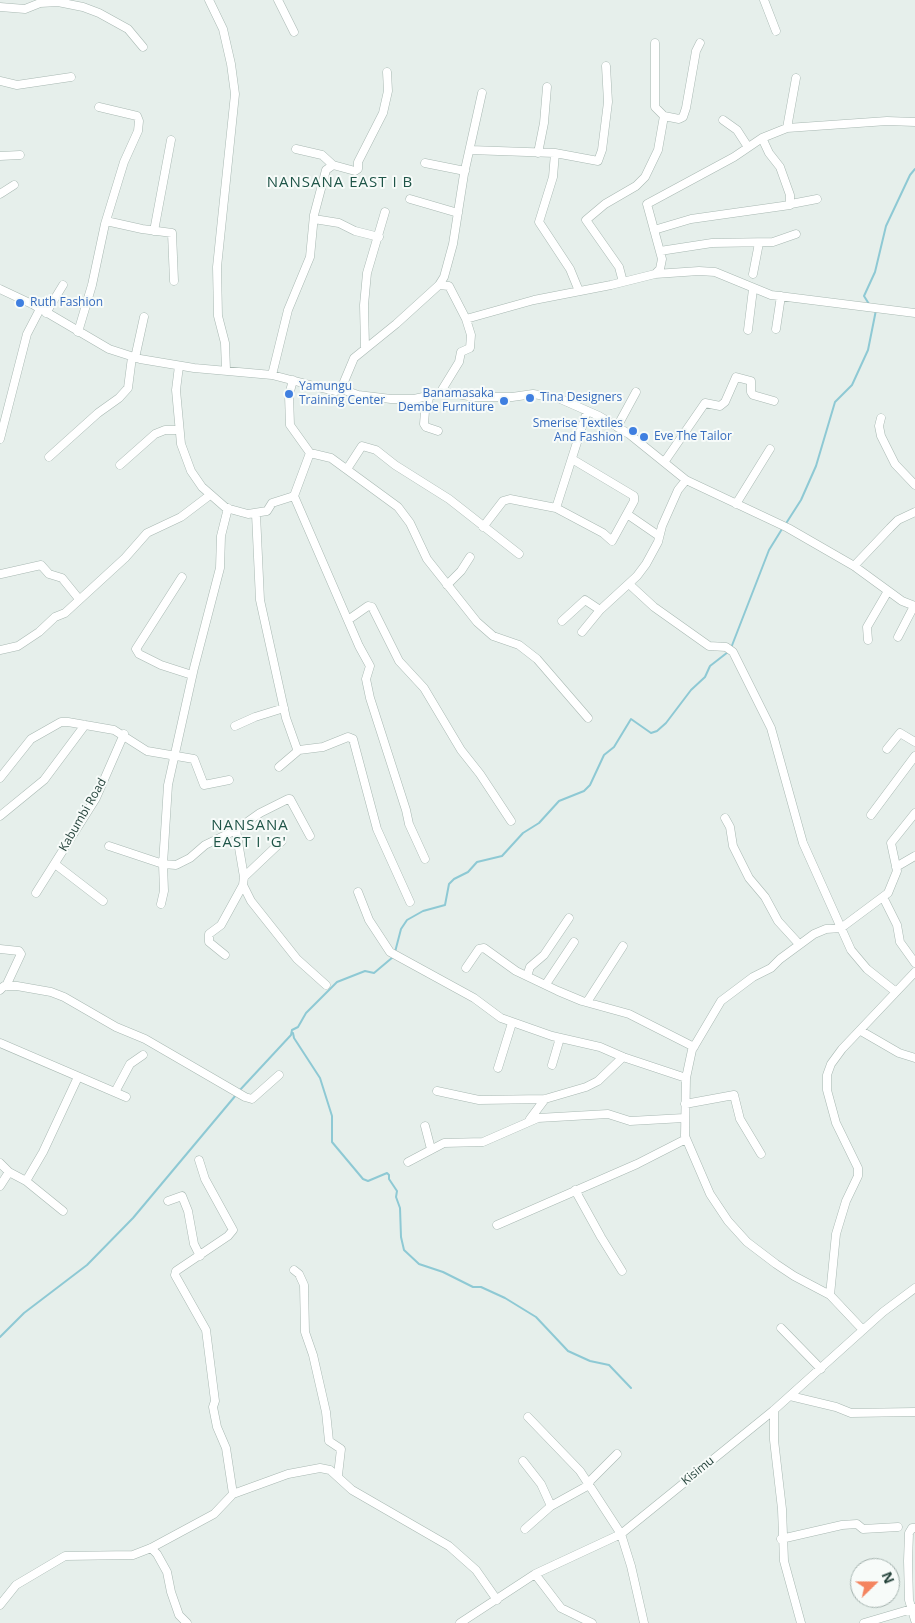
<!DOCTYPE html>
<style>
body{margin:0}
#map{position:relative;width:915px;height:1623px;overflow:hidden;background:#e6efeb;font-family:"Open Sans",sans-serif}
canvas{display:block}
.north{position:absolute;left:850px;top:1558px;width:50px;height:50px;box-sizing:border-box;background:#f7fbf9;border:1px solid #a3b1ad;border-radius:50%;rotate:68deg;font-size:14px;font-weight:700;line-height:20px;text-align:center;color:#24423a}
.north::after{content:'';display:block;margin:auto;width:18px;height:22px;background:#f4845f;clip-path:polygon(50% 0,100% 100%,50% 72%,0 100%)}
</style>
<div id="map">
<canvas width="915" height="1623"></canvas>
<div class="north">N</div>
</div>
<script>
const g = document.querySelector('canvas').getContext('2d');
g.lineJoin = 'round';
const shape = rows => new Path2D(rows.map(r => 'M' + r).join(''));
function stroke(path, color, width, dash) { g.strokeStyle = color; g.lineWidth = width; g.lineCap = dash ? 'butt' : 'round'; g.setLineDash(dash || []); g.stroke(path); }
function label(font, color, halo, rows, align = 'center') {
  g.font = font + ' "Open Sans",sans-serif'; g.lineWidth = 4; g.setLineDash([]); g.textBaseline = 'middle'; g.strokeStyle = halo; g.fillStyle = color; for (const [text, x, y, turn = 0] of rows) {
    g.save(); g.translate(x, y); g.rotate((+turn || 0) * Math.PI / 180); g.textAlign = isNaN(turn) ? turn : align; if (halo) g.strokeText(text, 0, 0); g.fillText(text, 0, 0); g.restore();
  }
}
const stream = shape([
 [869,304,864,296,875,272,886,226,910,175,915,169],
 [785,525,801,500,816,466,835,402,852,385,868,350,876,310],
 [731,648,769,550,782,529],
 [395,952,401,929,407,920,423,911,445,905,449,884,454,879,468,872,477,862,502,856,523,833,539,823,559,801,584,791,590,785,604,755,614,747,631,719,651,733,657,731,666,723,691,690,705,677,710,666,728,652],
 [293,1033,294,1038,320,1078,332,1116,332,1142,363,1179,368,1181,387,1173,389,1175,389,1179,397,1191,396,1197,400,1208,401,1237,404,1250,419,1264,443,1272,473,1287,481,1287,505,1298,536,1317,568,1351,590,1361,609,1365,631,1388],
 [239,1091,291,1035,292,1030,298,1027,306,1013,337,982,365,971,374,973,393,957],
 [0,1337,24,1313,87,1265,133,1218,236,1095]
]);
const minor = shape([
 [209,0,223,29,231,64,235,94,217,267,218,316,225,343,226,370],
 [278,0,294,32],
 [764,0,776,31],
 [0,7,25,9,40,3,58,2,83,7,99,13,128,29,143,47],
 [655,43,655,107,664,116,679,119,683,117,686,108,696,51,700,43],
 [0,81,17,85,71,77],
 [723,120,737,130,748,147],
 [787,128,887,121,915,122],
 [296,149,322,155,333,165],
 [470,150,555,153,598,161,602,150,608,102,606,66],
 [538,153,544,123,547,87],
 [555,153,553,177,539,222,570,269,579,291],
 [0,156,20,155],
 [425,163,465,171],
 [0,194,14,185],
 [410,199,458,213],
 [791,204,817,199],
 [314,219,339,223,355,231,379,237],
 [106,221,142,229,172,233,174,281],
 [654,230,691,219,790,205,790,195,780,167,769,153,762,138],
 [154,231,171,140],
 [660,251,712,243,773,242,796,234],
 [655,274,699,271,715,272,771,295,915,313],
 [753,274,759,243],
 [623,282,619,267,586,220,605,204,636,186,645,177,658,150,664,116],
 [439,285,449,286,466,319,471,335,470,348,461,352,459,362,440,393],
 [0,289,34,305,109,349,140,359,194,368,272,375,318,387,336,391,341,389,358,395,391,399,414,399,446,392,474,397,512,397,533,394,558,398,599,416,629,434,686,480,788,528,854,566,902,601,915,606],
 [46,313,63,285],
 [466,319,534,300,611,285,655,274,660,269,662,259,647,204,734,157,762,138,787,128,796,78],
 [776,329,781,296],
 [748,330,753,289],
 [78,332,92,285,105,224,124,162,138,131,139,121,137,116,99,107],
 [365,347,364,305,367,273,385,212],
 [135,358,144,317],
 [179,366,176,390,181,444,191,471,202,487,226,508,248,514,267,511,272,503,294,496],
 [272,375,288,310,310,257,314,215,326,170,333,165,355,171,358,169,358,162,383,113,388,91,387,72],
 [293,380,289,395,290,425,310,453,294,496,359,646,370,666,366,679,370,698,406,810,409,824,425,859],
 [341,389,354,358,396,324,439,285,444,277,453,244,464,174,482,93],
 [430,395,425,411,424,424,426,427,438,431],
 [881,418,879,426,881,436,895,464,915,485],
 [617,427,636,392],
 [0,439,27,334,40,309],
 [310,453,331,458,398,507,410,523,427,559,477,622,493,636,519,645,537,659,588,718],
 [49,457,98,413,119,398,128,388,132,357],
 [665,461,705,403,720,406,725,402,736,377,751,381,751,392,753,395,774,401],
 [120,465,155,434,165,430,179,430],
 [347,469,362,446,376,450,395,465,449,499,519,554],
 [736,504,770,449],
 [228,508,221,536,220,568,194,668,168,785,163,864,176,865,190,858,205,845,236,830,260,813,288,799,290,799,310,836],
 [556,508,587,411],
 [256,514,260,600,286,718,297,749,299,750,323,747,348,737,353,739,377,829,410,902],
 [627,514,659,536],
 [483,527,503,501,510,499,556,508,603,533,612,541,634,501,634,496,572,459],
 [854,566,890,528,898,520,915,512],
 [1,574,41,565,49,574,62,578,79,599],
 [182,577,136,649,139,654,161,665,192,675],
 [629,584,654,607,709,646,726,647,733,652,771,728,803,843,851,950,867,969,896,992],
 [447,585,461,571,470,557],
 [348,620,368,606,372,607,399,661,424,688,461,750,480,774,511,821],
 [562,621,585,600,600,610],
 [582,632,600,610,637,576,646,564,658,542,662,526,678,490,686,480],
 [898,637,914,606],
 [868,640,867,627,888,591],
 [0,650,18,646,39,632,55,617,65,613,125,558,147,533,181,517,210,495],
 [235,726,255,717,284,708],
 [887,749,900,733,915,742],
 [279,767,299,750],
 [0,778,31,739,61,722,68,722,114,730,147,751,194,759,204,785,229,780],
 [871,815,915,756],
 [0,816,44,780,85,725],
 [725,818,730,827,733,846,749,878,765,897,778,921,799,944],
 [236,830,244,877,243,885,251,901,297,959,326,985],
 [109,846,163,864,164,891,161,904],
 [55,864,103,901],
 [896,867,915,856],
 [244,877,282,841],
 [358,892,369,920,390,952,474,998,501,1018,552,1036,600,1047,623,1057,686,1078],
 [36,893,96,798,124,734],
 [883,897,897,925,900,942,915,963],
 [0,949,19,951,21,954,6,986],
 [225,955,209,942,209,934,221,925,243,885],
 [466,968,479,949,484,948,516,971,558,991,582,1001,629,1014,694,1047],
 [527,976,530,967,544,955,569,918],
 [546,984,574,942],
 [0,990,4,986,17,986,51,992,64,997,116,1027,145,1039,245,1097,252,1099,279,1075],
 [587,1002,623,946],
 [861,1031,899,1053,915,1058],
 [0,1043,126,1097],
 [552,1065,560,1038],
 [498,1068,512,1023],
 [437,1091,479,1100,545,1099,586,1087,598,1081,623,1057],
 [115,1092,130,1064,143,1055],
 [685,1104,734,1095,740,1119,761,1154],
 [530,1119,545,1099],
 [425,1126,431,1149],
 [408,1162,444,1143,483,1142,538,1118,608,1114,630,1121,684,1118],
 [0,1163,9,1172,0,1186],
 [9,1172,26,1181,63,1211],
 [26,1181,43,1152,78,1077],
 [575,1190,601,1237,622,1271],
 [168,1201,182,1196,188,1211,194,1244,200,1256],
 [497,1225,637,1164,686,1139],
 [294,1270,299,1274,304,1285,305,1332,313,1355,326,1412,329,1441,341,1449,338,1475],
 [830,1295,836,1234,846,1201,858,1176,858,1168,836,1123,827,1090,827,1075,831,1064,842,1049,915,972],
 [781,1328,821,1369],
 [863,1330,830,1295,794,1276,776,1264,747,1242,728,1221,710,1194,685,1136,686,1078,692,1050,721,1001,753,977,771,968,780,959,814,934,826,929,841,928,888,893,897,871,891,843,915,813],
 [790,1396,836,1407,851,1413,915,1412],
 [774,1410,774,1440,782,1509,784,1561,801,1623],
 [528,1417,580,1471,621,1534,631,1566,644,1623],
 [523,1461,541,1484,551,1506],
 [233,1494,288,1474,320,1468,330,1470,352,1490,449,1546,476,1570,497,1600],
 [915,1528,912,1528,909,1533,908,1561,909,1600,915,1620],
 [525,1529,551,1506,589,1485,590,1481,617,1454],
 [781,1539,842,1525,857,1524,863,1529,898,1527],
 [151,1548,157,1554,167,1572,171,1592,179,1615,187,1623],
 [535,1574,561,1608,592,1623],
 [0,1605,16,1585,65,1556,133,1555,151,1548,214,1514,233,1494,226,1448,217,1427,213,1407,215,1401,206,1330,175,1275,176,1271,228,1236,233,1230,205,1179,199,1160],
 [460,1623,535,1574,621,1534,774,1410,883,1312,915,1288],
 [864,1623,915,1608]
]);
const markers = [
 [20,303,5,"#3f7fe0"],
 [289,394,5,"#3f7fe0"],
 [530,398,5,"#3f7fe0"],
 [504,401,5,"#3f7fe0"],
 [633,431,5,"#3f7fe0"],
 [644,437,5,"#3f7fe0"]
];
const shopNames = [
 ["Ruth Fashion",30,303],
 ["Yamungu",299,387],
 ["Training Center",299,401],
 ["Banamasaka",494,394,"right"],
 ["Dembe Furniture",494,408,"right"],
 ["Tina Designers",540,398],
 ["Smerise Textiles",623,424,"right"],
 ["And Fashion",623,438,"right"],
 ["Eve The Tailor",654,437]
];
const streetNames = [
 ["Kabumbi Road",83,815,-60],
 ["Kisimu",698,1471,-39]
];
const quarterNames = [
 ["NANSANA EAST I B",340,183],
 ["NANSANA",250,826],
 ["EAST I 'G'",250,843]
];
stroke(stream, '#8ec9d4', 2);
stroke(minor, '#a8b8b2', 9);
stroke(minor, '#fff', 8);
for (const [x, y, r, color] of markers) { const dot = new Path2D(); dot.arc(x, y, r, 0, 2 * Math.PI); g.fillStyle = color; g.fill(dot); stroke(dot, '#f7fbf9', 2); }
label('12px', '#366cbe', '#f7fbf9', shopNames, 'left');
label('12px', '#24423a', '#f7fbf9', streetNames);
g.letterSpacing = '1px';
label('15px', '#1f5548', '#f7fbf9', quarterNames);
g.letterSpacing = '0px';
</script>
